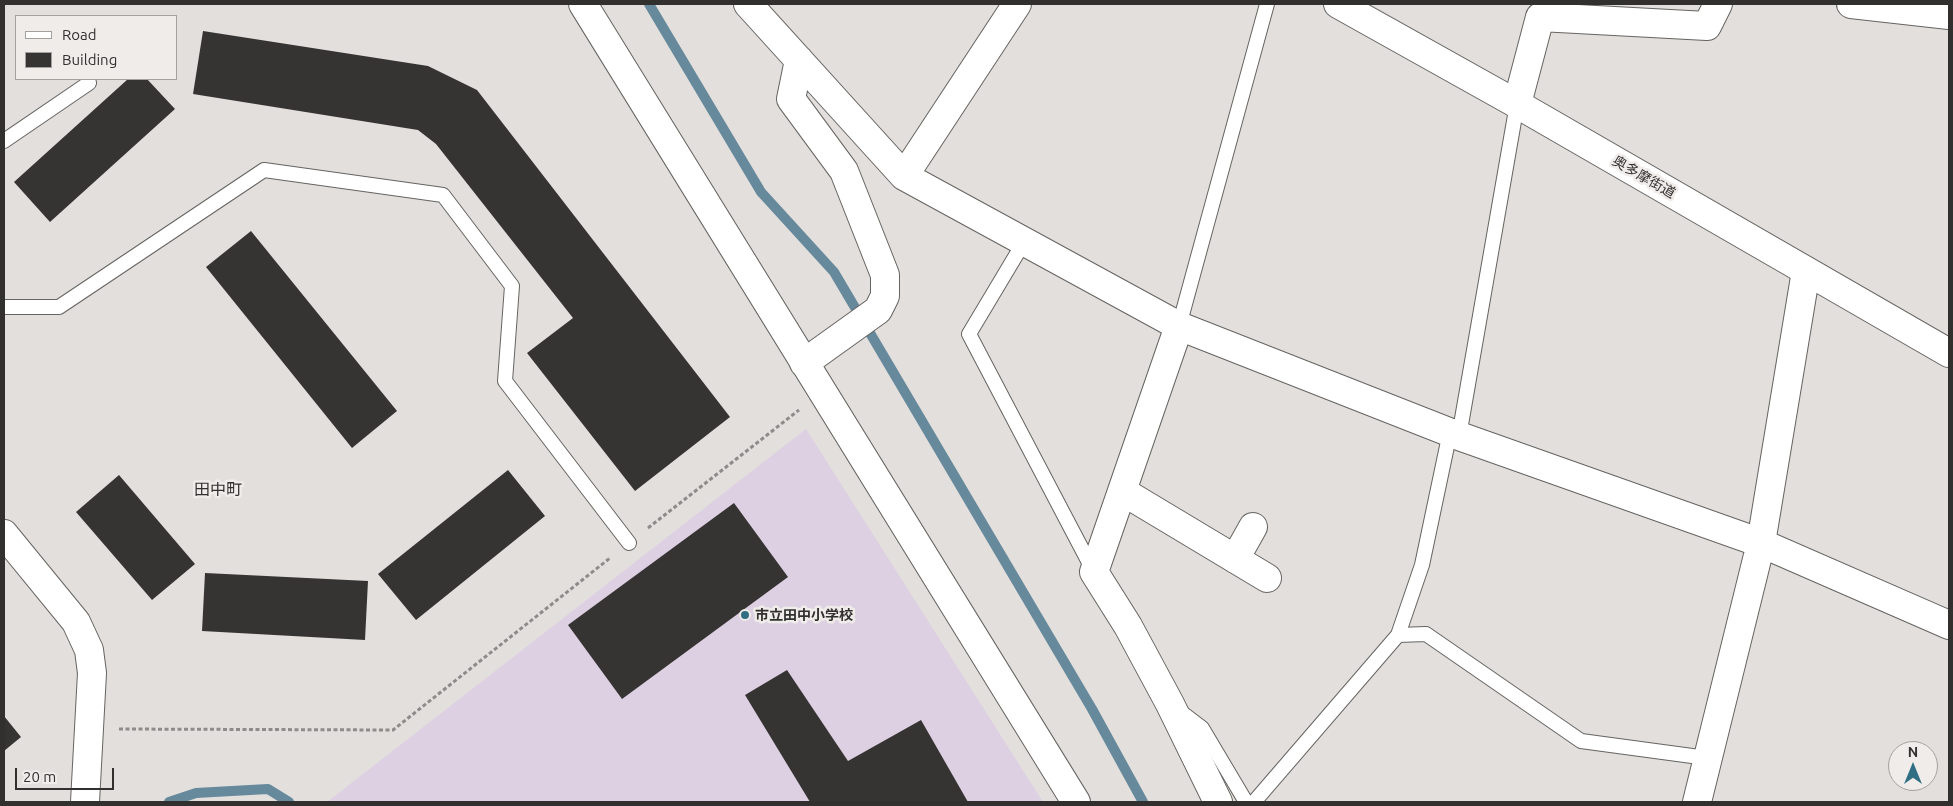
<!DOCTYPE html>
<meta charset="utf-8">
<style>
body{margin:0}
#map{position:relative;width:1953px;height:806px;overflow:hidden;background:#e2dfdc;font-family:Ubuntu,sans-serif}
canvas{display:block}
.frame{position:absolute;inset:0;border:5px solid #31302f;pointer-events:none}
.legend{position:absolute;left:15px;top:15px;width:162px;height:65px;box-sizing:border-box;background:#efece9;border:1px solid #a3a19f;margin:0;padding:6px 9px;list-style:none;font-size:15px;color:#31302f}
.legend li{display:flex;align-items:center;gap:10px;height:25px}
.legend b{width:25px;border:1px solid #a3a19f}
.north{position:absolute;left:1888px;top:741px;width:50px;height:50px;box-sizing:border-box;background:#efece9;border:1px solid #a3a19f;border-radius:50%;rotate:0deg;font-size:14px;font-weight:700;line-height:20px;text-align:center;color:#31302f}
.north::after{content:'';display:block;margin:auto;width:18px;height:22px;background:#2f6e83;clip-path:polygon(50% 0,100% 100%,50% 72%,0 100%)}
.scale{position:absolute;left:15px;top:768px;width:99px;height:22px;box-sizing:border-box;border:2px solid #31302f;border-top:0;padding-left:6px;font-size:15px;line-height:18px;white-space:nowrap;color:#31302f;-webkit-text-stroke:4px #efece9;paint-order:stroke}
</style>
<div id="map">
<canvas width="1953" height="806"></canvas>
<div class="frame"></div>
<ul class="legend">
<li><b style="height:6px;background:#fff"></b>Road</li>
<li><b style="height:14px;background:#363432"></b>Building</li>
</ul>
<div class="north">N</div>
<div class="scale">20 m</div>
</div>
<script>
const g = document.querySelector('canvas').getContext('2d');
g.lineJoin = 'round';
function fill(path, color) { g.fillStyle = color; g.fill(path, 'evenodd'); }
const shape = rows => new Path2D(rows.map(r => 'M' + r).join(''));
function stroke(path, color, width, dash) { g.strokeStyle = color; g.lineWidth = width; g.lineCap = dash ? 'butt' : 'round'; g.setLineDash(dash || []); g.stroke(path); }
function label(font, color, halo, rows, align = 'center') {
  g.font = font + ' Ubuntu,"Noto Sans JP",sans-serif'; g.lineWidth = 5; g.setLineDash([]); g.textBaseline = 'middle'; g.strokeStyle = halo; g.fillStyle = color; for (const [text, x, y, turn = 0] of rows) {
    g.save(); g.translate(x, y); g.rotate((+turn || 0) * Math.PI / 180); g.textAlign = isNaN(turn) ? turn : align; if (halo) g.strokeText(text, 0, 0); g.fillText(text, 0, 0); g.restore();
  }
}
const education = shape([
 [806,429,1043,802,327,802]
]);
const stream = shape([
 [649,4,761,192,834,272,1092,709,1143,802],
 [169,802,196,793,268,789,289,802]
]);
const building = shape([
 [203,31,428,66,477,90,730,417,635,491,527,353,573,318,436,144,418,130,193,94],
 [128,79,147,79,175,109,50,222,14,182],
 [251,231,397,411,352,448,206,267],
 [508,470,545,516,416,620,378,574],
 [119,475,195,564,152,600,76,512],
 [734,503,788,577,622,699,568,625],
 [205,573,368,581,365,640,202,631],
 [787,670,848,761,921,720,968,802,810,802,745,695],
 [4,716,21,737,4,751]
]);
const path = shape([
 [648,528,799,410],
 [119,729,393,730,610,558]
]);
const lane = shape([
 [4,141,89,83],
 [1024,242,969,334,1094,572],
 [4,307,59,307,264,170,443,195,512,286,505,381,629,543],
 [1179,326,1267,4],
 [1459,436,1517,104],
 [1398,635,1422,565,1450,432],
 [1181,712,1202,728,1246,802],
 [1254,802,1398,635,1426,634,1581,741,1707,758]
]);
const street = shape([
 [748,4,904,176,1179,326,1459,436,1761,543,1949,625],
 [1851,4,1949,15],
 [799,60,791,99,844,171,885,275,885,296,878,310,804,363],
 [1517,104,1540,17,1707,26,1718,4],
 [904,176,1017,4],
 [1179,326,1094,572,1128,626,1170,704,1218,802],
 [1122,491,1267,578],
 [4,534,76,622,89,650,92,673,85,802],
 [1235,559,1253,527],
 [1697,802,1761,543,1806,271]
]);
const secondary = shape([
 [583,4,1076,802]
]);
const primary = shape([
 [1338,4,1517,104,1949,353]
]);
const markers = [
 [745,615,5,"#2f6e83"]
];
const streetNames = [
 ["奥多摩街道",1644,177,30]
];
const poiNames = [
 ["市立田中小学校",755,615]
];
const quarterNames = [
 ["田中町",218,490]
];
fill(education, '#ded0e3');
stroke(stream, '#67899c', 10);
fill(building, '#363432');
stroke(lane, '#666461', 16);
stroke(street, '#666461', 30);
stroke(secondary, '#666461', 30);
stroke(primary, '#666461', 30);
stroke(path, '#8e8c8a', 3, [4, 2.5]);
stroke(lane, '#fff', 14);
stroke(street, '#fff', 28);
stroke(secondary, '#fff', 28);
stroke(primary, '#fff', 28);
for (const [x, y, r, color] of markers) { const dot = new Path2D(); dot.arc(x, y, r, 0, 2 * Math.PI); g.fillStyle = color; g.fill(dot); stroke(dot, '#efece9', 2); }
label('14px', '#31302f', '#efece9', streetNames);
label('bold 14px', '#31302f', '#efece9', poiNames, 'left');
label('16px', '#31302f', '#efece9', quarterNames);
</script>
